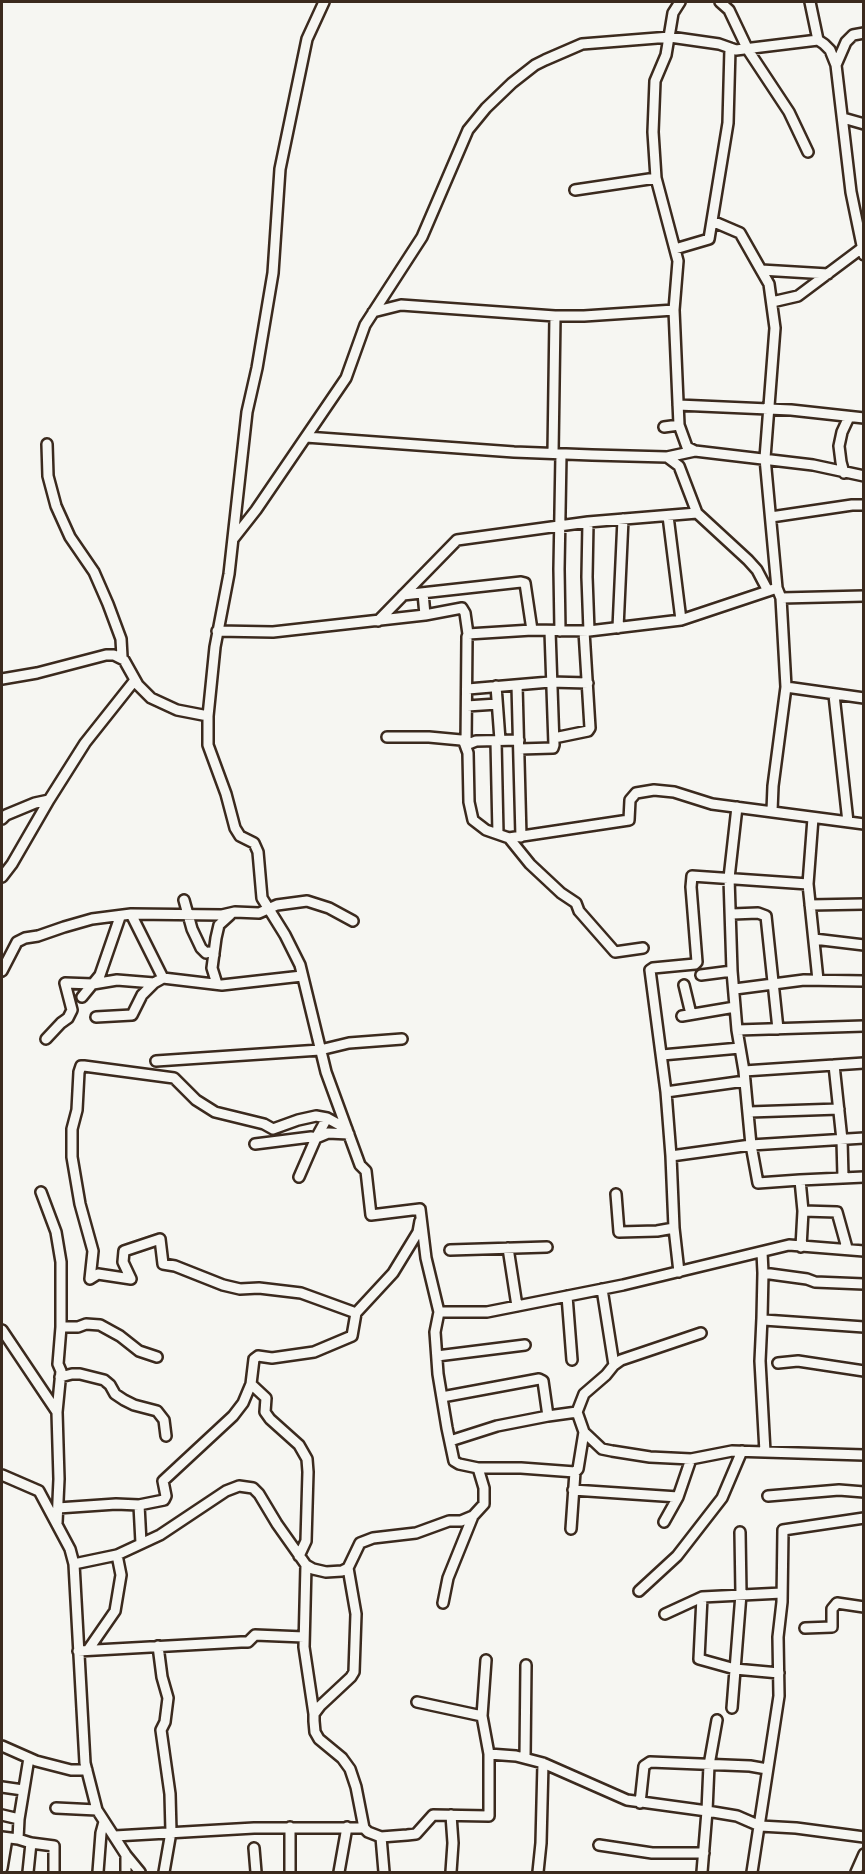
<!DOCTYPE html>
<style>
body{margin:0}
#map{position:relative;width:865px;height:1874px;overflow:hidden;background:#f6f6f2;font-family:Delius,sans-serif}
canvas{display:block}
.frame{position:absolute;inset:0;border:3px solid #3b2a1e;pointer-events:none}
</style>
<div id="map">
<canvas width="865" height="1874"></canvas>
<div class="frame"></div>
</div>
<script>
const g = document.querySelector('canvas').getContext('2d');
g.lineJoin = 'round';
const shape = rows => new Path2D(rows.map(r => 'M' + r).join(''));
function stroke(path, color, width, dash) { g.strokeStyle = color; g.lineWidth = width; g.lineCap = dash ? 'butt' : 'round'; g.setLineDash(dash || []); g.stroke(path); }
const minor = shape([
 [324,2,307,39,280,169,273,273,257,368,247,412,229,574,215,647,208,716,208,745,226,794,235,828,240,836,254,843,258,852,262,898,285,935,300,965,326,1072,360,1165,366,1171,371,1215,420,1209,426,1258,439,1312,435,1332,438,1374,447,1428,454,1461,459,1464,478,1468,521,1468,575,1472,578,1469,584,1432],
 [680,2,673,13,666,55,655,81,653,132,656,178,678,261,674,310,679,425,687,447,695,451,813,465,864,476],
 [720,2,729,10,748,50,789,112,808,152],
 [810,2,818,40],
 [836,65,846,42,853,35,864,33],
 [843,118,864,124],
 [575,190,656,178],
 [712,221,740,233,761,270,769,284,775,328,765,458,777,588,781,598,786,687,773,786,772,811],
 [675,249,709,239,728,123,730,48],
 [761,270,828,274],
 [772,302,798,296,862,248],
 [373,312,401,305,555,316,584,316,674,310],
 [678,405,791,410,864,418],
 [664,427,679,425],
 [306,437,514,452,592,455,667,457,695,451],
 [47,444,48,476,56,506,70,537,94,572,108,604,121,639,122,657],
 [553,453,555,316],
 [667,457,679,466,697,513,748,560,757,570,768,591],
 [844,473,841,462,839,446,842,432,849,417],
 [668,516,681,620],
 [771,517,852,505,864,505],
 [588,522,587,577,589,631],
 [234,538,256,510,346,378,365,325,422,237,468,130,486,108,512,83,535,65,545,60,582,44,670,37,719,44,736,50,818,40,824,44,830,50,836,65,851,192,864,255],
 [423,593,425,615],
 [403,595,521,582,525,583,532,630],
 [781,598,864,596],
 [378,621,457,540,588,522,697,513],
 [618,628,623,519],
 [217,631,273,632,425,615,462,608,465,613,468,634],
 [560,631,559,569,561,454],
 [2,679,37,673,106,655,114,655,124,660,138,685,151,698,177,710,208,716],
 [517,685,521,837],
 [496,686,500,740],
 [786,687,864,698],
 [468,689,550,682,588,683],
 [834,695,848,822],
 [467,706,497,704],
 [387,737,429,737,461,740,464,742,468,753,469,802,473,820,486,830,509,838,530,864,561,893,576,903,579,911,615,952,643,948],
 [554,738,588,731,590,728,584,631],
 [519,740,476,741,466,745,467,637,468,634,532,630,589,631,681,620,777,588],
 [496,741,498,834],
 [519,749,553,748,554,745,550,631],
 [813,818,808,884,818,980],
 [2,819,6,815,35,803,49,800],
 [509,838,629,820,630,800,636,793,654,790,674,792,712,804,864,824],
 [2,877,12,864,49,800,85,743,135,680],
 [184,900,192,929,201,948,206,953,209,952,214,955],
 [810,905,864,904],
 [131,914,163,978],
 [732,914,758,913,766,916,778,1029],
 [814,939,864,945],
 [2,971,17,942,25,938,38,936,64,927,92,919,131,914,222,915,235,912,259,913,277,905,307,901,329,908,353,921],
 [732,971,729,878,737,807],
 [701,975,732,971,737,1030,744,1071],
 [217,984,212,968,216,938,219,925,230,915],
 [684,985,691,1014],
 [735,989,804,980,864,981],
 [82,997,100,975,120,917],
 [682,1016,735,1007],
 [96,1017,132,1015,142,995,154,983,163,978,222,985,302,976],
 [737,1030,864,1026],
 [46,1039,61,1023,68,1018,72,1010,65,983,93,984,117,980,154,983],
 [662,1055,740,1048],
 [156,1061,320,1050,349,1043,402,1039],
 [864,1063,744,1071,751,1145,864,1138],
 [834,1065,842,1140,843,1177],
 [666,1092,745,1081],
 [749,1112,839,1109],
 [347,1129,327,1118,316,1116,298,1120,273,1129,264,1124,215,1112,196,1100,174,1078,84,1066,81,1066,79,1072,77,1110,72,1129,72,1157,80,1204,93,1251,90,1279,98,1274,131,1279,123,1262,124,1251,160,1239,163,1264,175,1266,223,1285,240,1289,259,1288,301,1293,356,1313],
 [255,1144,311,1137,316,1138,328,1133,349,1134],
 [671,1156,674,1228,679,1272],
 [299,1177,316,1138,327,1118],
 [800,1180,864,1177],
 [41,1192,56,1232,61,1262,61,1327,58,1364,61,1371,57,1412],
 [616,1194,619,1232,657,1231,674,1228],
 [803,1211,837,1212,847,1248],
 [801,1247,803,1211,800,1180,758,1183,751,1145,671,1156,666,1092,650,970,653,968,695,964,697,962,691,887,692,876,808,884],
 [508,1248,517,1306],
 [450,1250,547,1247],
 [762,1252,763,1273,807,1279,815,1282,864,1284],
 [763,1273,762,1318,764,1320,864,1327],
 [602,1289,614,1365],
 [567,1296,572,1360],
 [439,1312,487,1312,623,1285,789,1245,864,1251],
 [762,1318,760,1361,765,1452],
 [61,1327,78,1327,86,1324,100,1325,120,1336,139,1351,157,1357],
 [2,1330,57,1412,59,1479,57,1523],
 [437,1356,525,1345],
 [778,1363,798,1361,864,1371],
 [60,1377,72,1374,80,1374,104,1380,110,1385,115,1394,124,1400,134,1405,157,1411,164,1420,166,1436],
 [251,1384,266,1398,265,1412,270,1419,299,1445,307,1459,308,1472,306,1541,299,1556],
 [442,1397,539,1379,543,1381,548,1416,497,1426,450,1441],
 [577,1412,584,1432,602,1449,612,1451,650,1457,691,1459,732,1451,864,1455],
 [548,1416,577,1412,584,1394,606,1375,614,1365,621,1360,701,1333],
 [2,1475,39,1491,70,1549,74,1564,85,1763,97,1810,126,1855,140,1872],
 [573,1490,678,1497],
 [768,1496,839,1490,864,1492],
 [58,1508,116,1504,139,1505],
 [664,1522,678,1497,691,1459],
 [571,1529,575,1472],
 [141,1543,139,1505,164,1500,166,1496,163,1481,233,1416,243,1403,251,1384,254,1359,258,1356,272,1358,314,1352,352,1336,356,1313,393,1273,418,1232,420,1221],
 [74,1564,117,1555,160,1535,226,1491,239,1486,253,1488,259,1494,277,1524,306,1565,313,1569,326,1572,342,1571,348,1568,360,1543,373,1538,416,1533,449,1521,461,1521,473,1516,484,1504,484,1488,478,1468],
 [306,1565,304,1647,314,1714],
 [348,1568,356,1614,354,1672,351,1677,320,1706,314,1714,314,1721,315,1732,319,1739,342,1758,350,1769,356,1787,364,1828,368,1832,381,1837,407,1835,416,1834,433,1815,489,1816,489,1754,516,1756,543,1763,627,1800,707,1811,702,1872],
 [639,1591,677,1556,722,1498,742,1451],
 [702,1597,699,1659,735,1669,779,1673],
 [443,1603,448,1578,473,1516],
 [665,1614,702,1597,782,1593],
 [805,1628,832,1627,832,1609,837,1603,864,1607],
 [158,1646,162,1677,168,1698,165,1722,161,1730,170,1794,171,1832,164,1872],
 [88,1650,115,1611,121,1575,117,1555],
 [78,1651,241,1642,248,1642,255,1635,304,1637],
 [417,1702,482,1716,489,1754],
 [732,1708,741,1594,740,1532],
 [482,1716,486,1660],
 [717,1720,709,1765,707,1811,737,1816,760,1826,796,1828,864,1837],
 [2,1746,36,1761,71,1770,87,1770],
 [525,1758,526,1665],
 [2,1787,23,1790],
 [640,1803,644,1766,650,1762,750,1766,767,1769],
 [56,1808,97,1810],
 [2,1815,19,1819],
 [115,1836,254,1828,364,1828],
 [2,1837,18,1839,31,1843,54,1846,54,1872],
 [381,1837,384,1872],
 [18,1839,19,1819,29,1758],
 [599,1845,652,1853,704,1853],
 [254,1848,256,1872],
 [126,1855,126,1872],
 [2,1868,7,1838],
 [28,1872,31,1843],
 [98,1872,101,1833,104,1822],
 [290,1872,290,1827],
 [339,1872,347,1827],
 [451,1872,453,1843,451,1815],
 [538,1872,541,1843,543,1763],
 [752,1872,779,1696,778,1637,782,1602,783,1530,864,1518],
 [856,1872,864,1854]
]);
stroke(minor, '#3b2a1e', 14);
stroke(minor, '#f6f6f2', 9);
</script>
